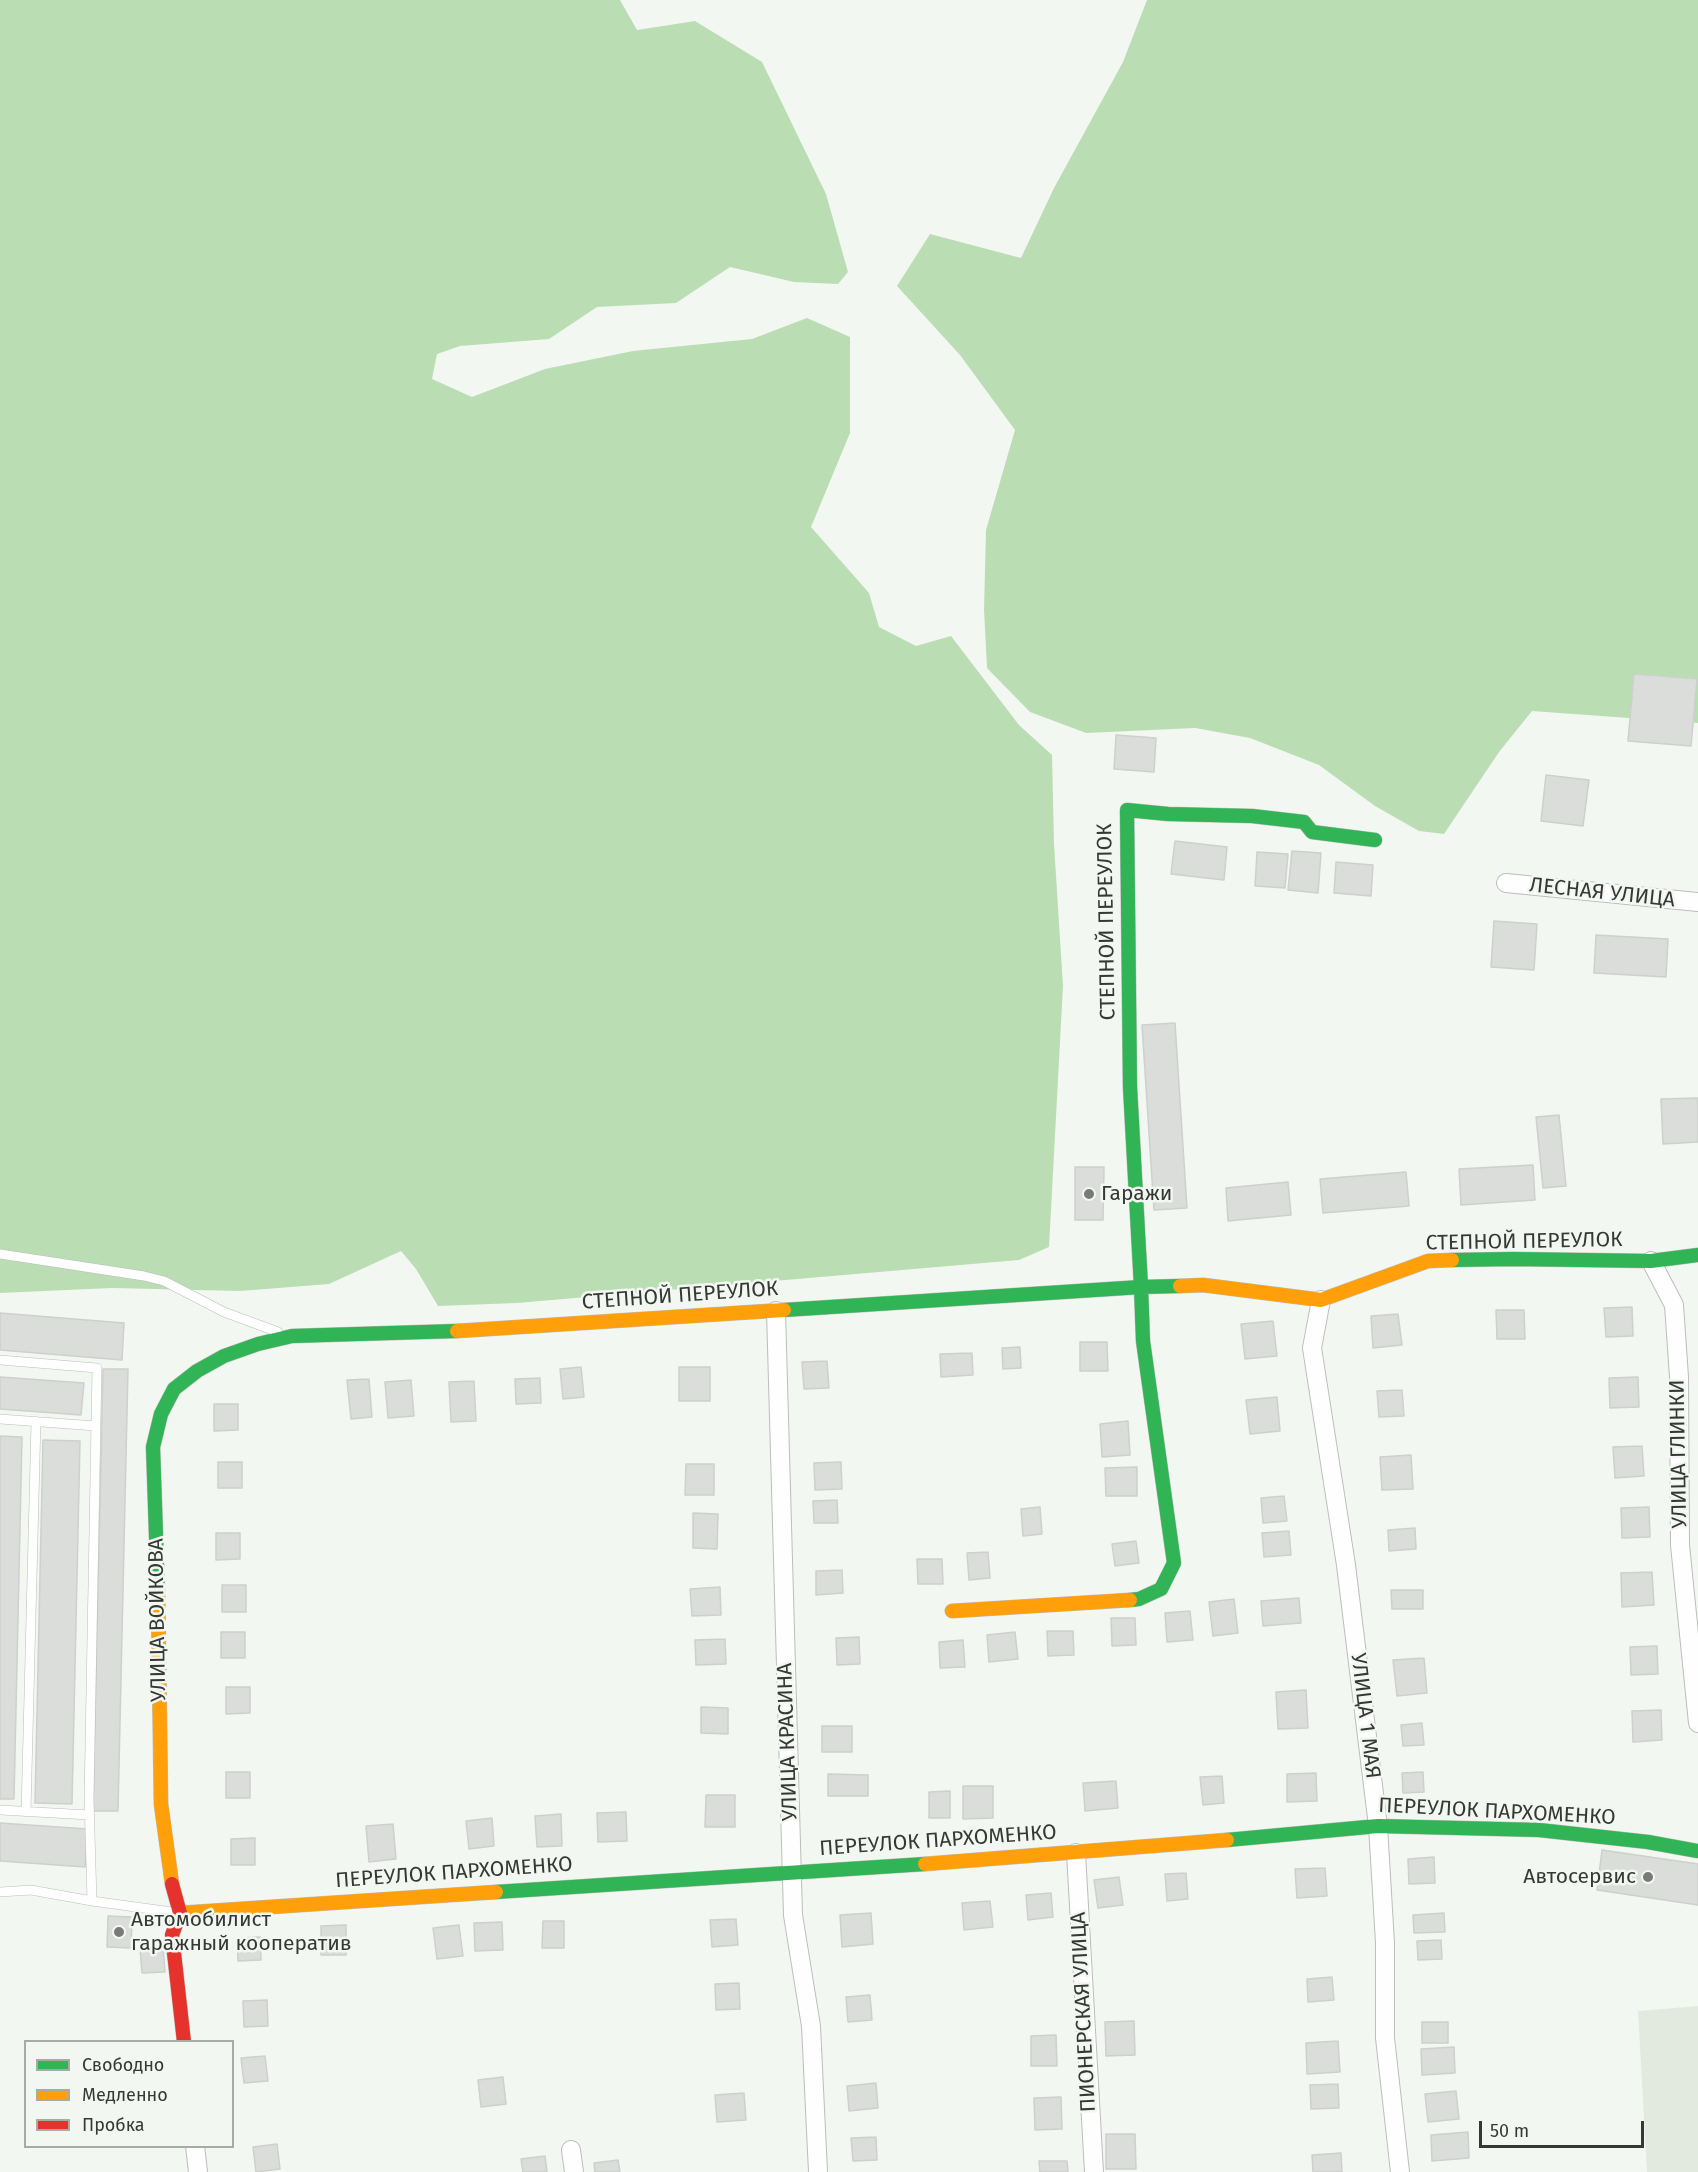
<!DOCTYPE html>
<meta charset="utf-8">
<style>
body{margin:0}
#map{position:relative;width:1698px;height:2172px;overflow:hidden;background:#f3f7f2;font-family:"Fira Sans",sans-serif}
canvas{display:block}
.legend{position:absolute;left:24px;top:2040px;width:210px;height:108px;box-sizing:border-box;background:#f2f8f1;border:2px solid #a7aba6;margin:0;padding:8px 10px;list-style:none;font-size:18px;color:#363835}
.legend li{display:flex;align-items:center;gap:12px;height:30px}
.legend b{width:30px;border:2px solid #a7aba6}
.scale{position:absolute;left:1479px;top:2121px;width:165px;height:27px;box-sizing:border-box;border:3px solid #363835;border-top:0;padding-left:8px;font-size:18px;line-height:21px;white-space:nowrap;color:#363835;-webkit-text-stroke:4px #f2f8f1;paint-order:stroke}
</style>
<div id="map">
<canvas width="1698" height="2172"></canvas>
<ul class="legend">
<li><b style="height:8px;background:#30b455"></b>Свободно</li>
<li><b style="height:8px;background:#ff9f0a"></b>Медленно</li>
<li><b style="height:8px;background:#e5322d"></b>Пробка</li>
</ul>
<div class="scale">50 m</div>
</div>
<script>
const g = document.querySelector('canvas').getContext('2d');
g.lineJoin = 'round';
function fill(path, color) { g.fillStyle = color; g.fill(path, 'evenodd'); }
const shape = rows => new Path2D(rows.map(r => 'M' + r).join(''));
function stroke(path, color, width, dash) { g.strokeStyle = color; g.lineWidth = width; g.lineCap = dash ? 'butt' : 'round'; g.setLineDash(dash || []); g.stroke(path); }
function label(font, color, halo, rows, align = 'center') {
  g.font = font + ' "Fira Sans",sans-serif'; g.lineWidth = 5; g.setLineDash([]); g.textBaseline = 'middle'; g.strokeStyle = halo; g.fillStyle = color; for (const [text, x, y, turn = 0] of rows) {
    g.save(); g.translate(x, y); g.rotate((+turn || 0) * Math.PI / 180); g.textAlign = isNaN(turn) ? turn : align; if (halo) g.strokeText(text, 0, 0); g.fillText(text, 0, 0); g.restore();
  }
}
const built = shape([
 [1698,2006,1698,2172,1647,2172,1638,2011]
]);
const forest = shape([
 [0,0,620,0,637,30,695,21,762,62,826,194,848,272,838,284,794,282,730,267,676,303,597,307,549,339,460,346,437,354,432,379,472,397,545,369,633,351,752,339,807,318,850,337,850,433,811,527,869,593,879,627,916,646,951,636,1019,725,1052,755,1054,844,1063,986,1049,1247,1019,1260,517,1303,438,1306,416,1269,401,1251,329,1284,240,1291,112,1288,0,1293],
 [1147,0,1698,0,1698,723,1532,711,1499,752,1444,834,1419,831,1375,806,1319,765,1250,738,1195,728,1086,733,1030,712,987,668,984,610,986,530,1015,430,960,355,897,286,930,234,1021,258,1054,188,1123,62]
]);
const building = shape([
 [1634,674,1697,679,1691,746,1628,741,1634,674],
 [1116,735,1156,738,1154,772,1114,769,1116,735],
 [1546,775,1589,780,1583,826,1541,821,1546,775],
 [1175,841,1227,847,1224,880,1171,874,1175,841],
 [1292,851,1321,853,1318,893,1288,890,1292,851],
 [1257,852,1288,854,1285,888,1255,886,1257,852],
 [1336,862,1373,865,1371,896,1334,893,1336,862],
 [1494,921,1537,924,1534,970,1491,967,1494,921],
 [1596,935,1668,939,1666,977,1594,973,1596,935],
 [1175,1023,1187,1208,1154,1210,1142,1025,1175,1023],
 [1698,1098,1698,1142,1663,1144,1661,1099,1698,1098],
 [1559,1115,1566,1186,1543,1188,1536,1117,1559,1115],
 [1533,1165,1535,1200,1461,1205,1459,1169,1533,1165],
 [1075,1167,1104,1167,1103,1220,1075,1220,1075,1167],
 [1406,1172,1409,1206,1323,1213,1320,1179,1406,1172],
 [1288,1182,1291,1215,1228,1221,1226,1188,1288,1182],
 [1632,1307,1633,1336,1606,1337,1604,1308,1632,1307],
 [1496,1310,1524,1310,1525,1339,1497,1339,1496,1310],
 [0,1313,124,1323,122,1360,0,1350,0,1313],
 [1398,1314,1402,1345,1373,1348,1371,1316,1398,1314],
 [1273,1321,1277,1356,1245,1359,1241,1324,1273,1321],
 [1080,1342,1107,1342,1108,1371,1080,1371,1080,1342],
 [1020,1347,1021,1368,1003,1369,1002,1348,1020,1347],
 [972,1353,973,1375,941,1377,940,1354,972,1353],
 [827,1361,829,1388,804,1389,802,1362,827,1361],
 [581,1367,584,1397,563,1399,560,1369,581,1367],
 [679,1367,710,1367,710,1401,679,1401,679,1367],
 [103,1369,128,1369,118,1811,93,1811,103,1369],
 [0,1377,84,1383,81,1415,0,1409,0,1377],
 [1638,1377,1639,1407,1610,1408,1609,1378,1638,1377],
 [540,1378,541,1403,516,1404,515,1379,540,1378],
 [369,1379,372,1417,351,1419,347,1380,369,1379],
 [411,1380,414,1416,388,1418,385,1382,411,1380],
 [474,1381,476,1421,451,1422,449,1382,474,1381],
 [1402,1390,1404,1416,1379,1417,1377,1391,1402,1390],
 [1277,1397,1280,1431,1250,1434,1246,1400,1277,1397],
 [214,1404,238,1404,238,1430,214,1431,214,1404],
 [1128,1421,1130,1455,1102,1457,1100,1424,1128,1421],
 [0,1436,22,1437,14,1799,0,1799,0,1436],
 [43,1440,80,1441,72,1804,35,1803,43,1440],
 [1642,1446,1644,1476,1615,1478,1613,1447,1642,1446],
 [1411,1455,1413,1489,1382,1490,1380,1457,1411,1455],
 [218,1462,242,1462,242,1488,218,1488,218,1462],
 [841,1462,842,1489,815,1490,814,1463,841,1462],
 [686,1464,714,1464,714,1495,685,1495,686,1464],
 [1137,1467,1137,1496,1106,1496,1105,1468,1137,1467],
 [1284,1496,1287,1521,1263,1523,1261,1498,1284,1496],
 [837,1500,838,1523,814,1523,813,1501,837,1500],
 [1040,1507,1042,1534,1023,1536,1021,1509,1040,1507],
 [1649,1507,1650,1537,1622,1538,1621,1508,1649,1507],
 [693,1513,718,1514,717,1549,693,1548,693,1513],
 [1415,1528,1416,1549,1389,1551,1388,1530,1415,1528],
 [1289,1531,1291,1555,1264,1557,1262,1533,1289,1531],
 [216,1533,240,1533,240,1559,216,1560,216,1533],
 [1136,1541,1139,1563,1115,1566,1112,1544,1136,1541],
 [988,1552,990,1578,969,1580,967,1553,988,1552],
 [917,1559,942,1559,943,1584,918,1584,917,1559],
 [842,1570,843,1593,816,1595,816,1571,842,1570],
 [1652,1572,1654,1605,1622,1607,1621,1573,1652,1572],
 [222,1585,246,1585,246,1612,222,1612,222,1585],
 [720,1587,721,1615,692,1616,690,1589,720,1587],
 [1391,1590,1423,1590,1423,1609,1392,1609,1391,1590],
 [1299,1598,1301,1623,1263,1626,1261,1601,1299,1598],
 [1234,1599,1238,1633,1213,1636,1209,1602,1234,1599],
 [1190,1611,1193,1640,1167,1642,1165,1613,1190,1611],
 [1111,1618,1135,1618,1136,1645,1112,1646,1111,1618],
 [1047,1631,1073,1631,1074,1655,1048,1656,1047,1631],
 [221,1632,245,1632,245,1658,221,1658,221,1632],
 [1015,1632,1018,1659,989,1662,987,1635,1015,1632],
 [859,1637,860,1664,837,1665,836,1638,859,1637],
 [725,1639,726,1664,696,1665,695,1640,725,1639],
 [963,1640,965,1667,940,1668,939,1642,963,1640],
 [1657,1646,1658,1674,1631,1675,1630,1647,1657,1646],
 [1424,1658,1427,1693,1397,1696,1393,1660,1424,1658],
 [226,1687,250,1687,250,1713,226,1714,226,1687],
 [1306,1690,1308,1728,1278,1729,1276,1692,1306,1690],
 [701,1707,728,1708,728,1734,701,1733,701,1707],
 [1661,1710,1662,1740,1633,1742,1632,1711,1661,1710],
 [1422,1723,1424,1745,1403,1746,1401,1725,1422,1723],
 [822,1726,852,1726,852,1752,822,1752,822,1726],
 [226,1772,250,1772,250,1798,226,1798,226,1772],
 [1423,1772,1424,1792,1403,1793,1402,1773,1423,1772],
 [1316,1773,1317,1801,1287,1802,1287,1774,1316,1773],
 [828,1774,868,1775,868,1796,828,1796,828,1774],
 [1222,1776,1224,1803,1203,1805,1200,1777,1222,1776],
 [1116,1781,1118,1808,1085,1811,1083,1783,1116,1781],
 [963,1786,993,1786,993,1818,963,1819,963,1786],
 [950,1791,950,1818,929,1818,929,1792,950,1791],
 [706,1795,735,1795,735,1827,705,1827,706,1795],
 [626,1812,627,1841,598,1842,597,1813,626,1812],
 [561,1814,562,1846,537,1847,535,1816,561,1814],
 [492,1818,494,1846,469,1849,466,1821,492,1818],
 [0,1823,88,1829,85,1867,0,1861,0,1823],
 [393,1824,396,1859,369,1862,366,1826,393,1824],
 [255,1838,255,1865,231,1865,231,1839,255,1838],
 [1602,1850,1698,1864,1698,1905,1597,1890,1602,1850],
 [1434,1857,1435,1883,1409,1884,1408,1859,1434,1857],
 [1325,1868,1327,1896,1297,1898,1295,1869,1325,1868],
 [1186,1873,1188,1899,1167,1901,1165,1874,1186,1873],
 [1119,1877,1123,1905,1098,1908,1094,1880,1119,1877],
 [1051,1893,1053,1917,1028,1920,1026,1895,1051,1893],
 [990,1901,993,1927,964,1930,962,1903,990,1901],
 [871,1913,873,1944,842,1947,840,1915,871,1913],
 [1444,1913,1445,1932,1414,1933,1413,1915,1444,1913],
 [108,1916,132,1917,131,1948,107,1947,108,1916],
 [736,1919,738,1945,712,1947,710,1920,736,1919],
 [543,1921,564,1921,564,1948,542,1948,543,1921],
 [502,1922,503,1950,475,1951,474,1923,502,1922],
 [346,1925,346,1955,321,1955,321,1926,346,1925],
 [459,1925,463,1956,437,1959,433,1928,459,1925],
 [260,1937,261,1960,238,1961,237,1938,260,1937],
 [1441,1940,1442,1959,1418,1960,1417,1941,1441,1940],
 [163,1947,165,1972,142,1973,140,1949,163,1947],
 [1332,1977,1334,2000,1308,2002,1307,1979,1332,1977],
 [739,1983,740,2009,716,2010,715,1984,739,1983],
 [870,1995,872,2020,848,2022,846,1997,870,1995],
 [267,2000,268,2026,244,2027,243,2001,267,2000],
 [1134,2021,1135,2055,1106,2056,1105,2022,1134,2021],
 [1422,2022,1448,2022,1448,2043,1422,2043,1422,2022],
 [1056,2035,1057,2066,1031,2066,1031,2036,1056,2035],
 [1338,2041,1340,2072,1307,2074,1306,2043,1338,2041],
 [1454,2047,1455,2073,1422,2075,1421,2049,1454,2047],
 [265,2056,268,2081,244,2083,241,2058,265,2056],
 [503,2077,506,2104,481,2107,478,2080,503,2077],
 [876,2083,878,2108,849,2111,847,2086,876,2083],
 [1338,2084,1339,2108,1311,2109,1310,2085,1338,2084],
 [1456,2091,1459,2119,1428,2122,1425,2094,1456,2091],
 [744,2093,746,2120,717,2122,715,2095,744,2093],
 [1061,2097,1062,2129,1035,2130,1034,2098,1061,2097],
 [1468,2132,1469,2158,1432,2161,1431,2135,1468,2132],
 [1106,2134,1135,2134,1136,2169,1106,2169,1106,2134],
 [876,2137,877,2160,853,2161,851,2138,876,2137],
 [277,2144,280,2169,256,2172,253,2147,277,2144],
 [1341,2153,1342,2172,1313,2172,1312,2155,1341,2153],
 [545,2156,547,2172,523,2172,521,2159,545,2156],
 [618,2160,620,2172,595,2172,594,2163,618,2160],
 [1039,2161,1067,2161,1068,2172,1040,2172,1039,2161]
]);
const lane = shape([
 [0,1254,144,1276,164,1281,224,1312,278,1332],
 [0,1360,97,1368,89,1799,92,1901],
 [0,1419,96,1426],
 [0,1810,89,1815],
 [26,1812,36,1421],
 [0,1892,31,1890,92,1901,179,1913]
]);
const street = shape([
 [1506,883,1698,902],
 [1651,1261,1674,1305,1679,1377,1680,1545,1698,1723],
 [1321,1300,1312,1348,1346,1565,1378,1826,1385,1943,1385,2038,1400,2172],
 [776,1311,793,1915,811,2026,818,2172],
 [1076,1853,1094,2172],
 [195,2146,198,2172],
 [571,2150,574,2172]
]);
const fast = shape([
 [1452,1260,1513,1259,1651,1261,1698,1255],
 [1180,1286,1141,1287,1130,1087,1127,810,1168,814,1252,816,1304,822,1312,832,1375,840],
 [784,1310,1141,1287,1143,1341,1174,1563,1161,1589,1139,1599,1130,1600],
 [158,1594,153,1447,161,1414,174,1389,197,1371,224,1356,258,1344,292,1336,457,1331],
 [1227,1840,1378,1826,1539,1830,1648,1842,1698,1851],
 [496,1892,925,1864]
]);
const slow = shape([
 [1180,1286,1203,1285,1321,1300,1428,1261,1452,1260],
 [457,1331,784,1310],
 [158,1594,161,1804,172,1884],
 [952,1611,1130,1600],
 [925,1864,1227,1840],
 [180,1913,496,1892]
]);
const jam = shape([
 [172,1884,180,1913,172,1935,184,2042]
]);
const markers = [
 [1089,1194,6,"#787b77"],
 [1648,1877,6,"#787b77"],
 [119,1932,6,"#787b77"]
];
const streetNames = [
 ["ЛЕСНАЯ УЛИЦА",1602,893,6],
 ["СТЕПНОЙ ПЕРЕУЛОК",1107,922,-91],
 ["СТЕПНОЙ ПЕРЕУЛОК",1524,1242,-1],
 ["СТЕПНОЙ ПЕРЕУЛОК",680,1296,-4],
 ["УЛИЦА ГЛИНКИ",1679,1454,-91],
 ["УЛИЦА ВОЙКОВА",158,1620,-91],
 ["УЛИЦА 1 МАЯ",1365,1716,83],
 ["УЛИЦА КРАСИНА",788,1742,-92],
 ["ПЕРЕУЛОК ПАРХОМЕНКО",1497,1812,3],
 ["ПЕРЕУЛОК ПАРХОМЕНКО",938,1841,-4],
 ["ПЕРЕУЛОК ПАРХОМЕНКО",454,1873,-4],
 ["ПИОНЕРСКАЯ УЛИЦА",1084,2012,-93]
];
const poiNames = [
 ["Гаражи",1101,1194],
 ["Автосервис",1636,1877,"right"],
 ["Автомобилист",131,1920],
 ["гаражный кооператив",131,1944]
];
fill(built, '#e2eae0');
fill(forest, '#bbddb4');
fill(building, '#daddd9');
stroke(building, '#cdd0cc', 1.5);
stroke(lane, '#bbbeba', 10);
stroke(street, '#bbbeba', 20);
stroke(fast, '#bbbeba', 15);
stroke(slow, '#bbbeba', 15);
stroke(jam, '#bbbeba', 15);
stroke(lane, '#fdfefd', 9);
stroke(street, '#fdfefd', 18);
stroke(fast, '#30b455', 14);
stroke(slow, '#ff9f0a', 14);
stroke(jam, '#e5322d', 14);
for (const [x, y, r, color] of markers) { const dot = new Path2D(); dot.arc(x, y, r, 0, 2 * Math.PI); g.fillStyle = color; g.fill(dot); stroke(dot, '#f2f8f1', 2); }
label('21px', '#363835', '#f2f8f1', streetNames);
label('21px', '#363835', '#f2f8f1', poiNames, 'left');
</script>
